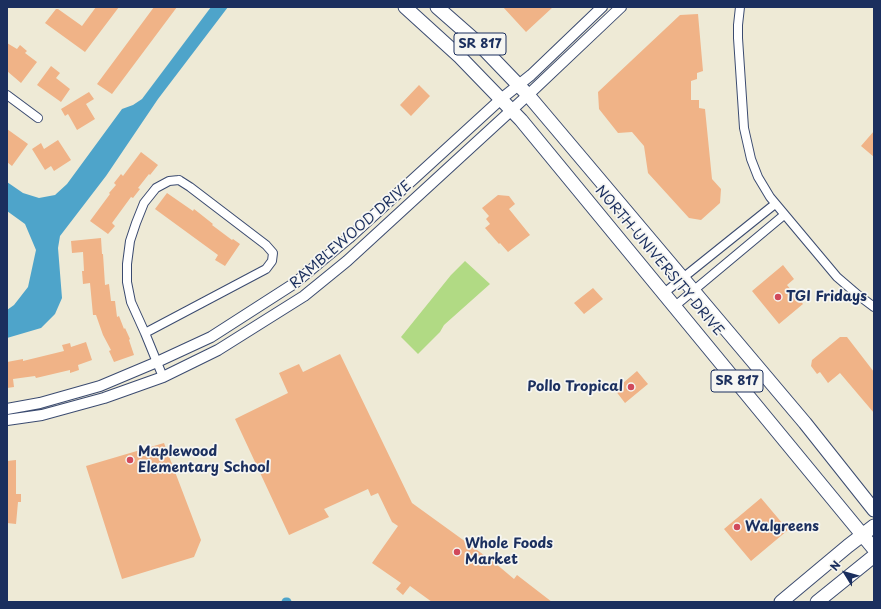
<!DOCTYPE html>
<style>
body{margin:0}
#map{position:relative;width:881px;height:609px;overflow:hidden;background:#eeead6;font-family:"Playpen Sans",sans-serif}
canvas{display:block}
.frame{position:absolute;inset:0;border:8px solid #1b2f5e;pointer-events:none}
.north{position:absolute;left:825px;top:553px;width:40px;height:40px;-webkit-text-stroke:3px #f6f6f2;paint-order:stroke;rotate:307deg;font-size:11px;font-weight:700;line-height:16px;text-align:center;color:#1b2f5e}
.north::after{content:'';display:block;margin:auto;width:14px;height:18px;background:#1b2f5e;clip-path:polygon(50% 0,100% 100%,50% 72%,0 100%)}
</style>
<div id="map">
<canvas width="881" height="609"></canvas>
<div class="frame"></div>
<div class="north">N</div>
</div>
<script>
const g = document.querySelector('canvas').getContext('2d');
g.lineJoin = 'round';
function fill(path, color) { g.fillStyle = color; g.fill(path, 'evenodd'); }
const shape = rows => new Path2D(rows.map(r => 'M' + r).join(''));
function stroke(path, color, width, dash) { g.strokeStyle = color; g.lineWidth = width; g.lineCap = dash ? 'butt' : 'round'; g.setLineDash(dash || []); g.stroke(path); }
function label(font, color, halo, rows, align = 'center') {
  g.font = font + ' "Playpen Sans",sans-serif'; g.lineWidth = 3.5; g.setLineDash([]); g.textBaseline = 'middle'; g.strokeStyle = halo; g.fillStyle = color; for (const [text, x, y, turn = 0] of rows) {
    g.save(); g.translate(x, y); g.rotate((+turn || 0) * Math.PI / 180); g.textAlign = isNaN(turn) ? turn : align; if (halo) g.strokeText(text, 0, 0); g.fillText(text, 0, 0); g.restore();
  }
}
const green = shape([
 [465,261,490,284,444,325,440,332,418,354,401,337,451,275]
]);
const water = shape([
 [211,7,228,7,158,99,106,176,60,236,58,248,62,298,55,314,41,328,7,338,7,310,14,305,28,287,36,250,25,224,7,211,7,182,23,193,39,198,55,195,67,184,122,109,133,105,142,99]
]);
const canal = shape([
 [286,602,287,602]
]);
const building = shape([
 [96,7,119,7,85,52,45,23,56,9,58,9,82,26],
 [154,7,177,7,112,94,97,84],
 [503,7,553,7,526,32],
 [698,14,703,71,697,73,697,79,691,81,691,100,699,100,699,108,705,109,712,179,721,189,720,203,701,220,689,218,648,173,644,146,632,132,618,133,599,109,598,92,680,15],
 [7,43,17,49,20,45,27,51,25,53,37,62,21,83,7,71],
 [51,66,60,73,56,78,70,89,61,102,37,85],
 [419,85,430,96,411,116,400,105],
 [89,92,94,99,86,104,95,119,77,130,68,114,65,116,61,109],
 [7,129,28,144,12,166,7,162],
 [874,131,874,157,861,146],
 [58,140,71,160,54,171,51,166,45,170,32,149,41,143,44,149],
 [141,152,158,165,150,175,149,174,138,188,140,189,133,198,131,197,112,223,115,226,108,234,90,221,110,194,109,193,116,185,114,183,121,174,123,176],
 [167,193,193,211,194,209,213,224,212,225,232,240,233,239,240,244,225,266,215,260,218,255,155,209],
 [498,195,509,196,515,204,509,209,530,235,508,252,500,243,499,244,485,228,490,224,486,219,489,216,482,208],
 [101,238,102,254,103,254,105,285,109,284,111,301,115,301,117,317,119,316,124,329,125,328,130,339,129,340,134,355,114,362,109,351,111,350,103,335,96,315,93,315,90,283,83,284,82,271,84,271,83,252,72,253,71,241],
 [783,265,794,279,787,285,803,304,779,324,752,291],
 [593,288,603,299,584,314,574,303],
 [840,337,847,337,874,372,874,413,840,373,828,383,820,372,817,374,811,366,812,360],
 [86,342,92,360,78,365,79,370,70,373,70,370,36,378,35,376,13,379,14,387,7,388,7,362,23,359,23,361,64,351,62,345,70,343,71,347],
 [340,354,412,503,495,563,514,579,517,575,552,602,432,602,410,586,403,595,396,589,401,583,372,563,398,526,392,522,378,493,371,496,368,489,324,509,329,517,289,535,235,419,288,393,279,373,299,364,303,372],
 [637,371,648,384,625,403,615,390],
 [164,443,201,540,194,557,122,579,86,466],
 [16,460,16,494,21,494,21,502,18,502,16,524,7,523,7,461],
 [761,498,788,530,751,561,724,529]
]);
const minor = shape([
 [740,7,738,25,738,38,744,128,751,159,758,177,770,197,837,277,858,295,874,307],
 [7,95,38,118],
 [179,180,190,187,266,245,273,253,272,261,266,269,145,333,131,302,127,282,127,264,130,241,136,223,144,203,156,188,169,181,179,180],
 [664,293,775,204],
 [675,306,784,215],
 [145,333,163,377]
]);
const tertiary = shape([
 [7,409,40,403,100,386,157,362,211,337,295,283,349,238,501,99,531,75,602,7],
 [7,420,42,415,104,398,163,377,218,350,304,296,347,261,528,95,621,7]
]);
const primary = shape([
 [405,7,460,57,521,120,874,549],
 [437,7,478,43,528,95,805,423,874,510],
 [781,602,848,546,874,526],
 [817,602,874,556]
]);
const markers = [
 [778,297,4,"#d1495b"],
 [631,387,4,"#d1495b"],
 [130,460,4,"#d1495b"],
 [737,527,4,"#d1495b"],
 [457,552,4,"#d1495b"]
];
const shields = [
 [480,44,52],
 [737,381,52]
];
const shieldNames = [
 ["SR 817",480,44],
 ["SR 817",737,381]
];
const streetNames = [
 ["RAMBLEWOOD DRIVE",351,235,-41],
 ["NORTH UNIVERSITY DRIVE",659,261,50]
];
const poiNames = [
 ["TGI Fridays",786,297],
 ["Pollo Tropical",623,387,"right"],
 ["Maplewood",138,452],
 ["Elementary School",138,468],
 ["Walgreens",745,527],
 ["Whole Foods",465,544],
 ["Market",465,560]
];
fill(green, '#b1da84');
fill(water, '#4ea4ca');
stroke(canal, '#4ea4ca', 9);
fill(building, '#f0b387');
stroke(minor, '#3b4b70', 10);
stroke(tertiary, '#3b4b70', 12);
stroke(primary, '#3b4b70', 15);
stroke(minor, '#fff', 8);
stroke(tertiary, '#fff', 10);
stroke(primary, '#fff', 13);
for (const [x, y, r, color] of markers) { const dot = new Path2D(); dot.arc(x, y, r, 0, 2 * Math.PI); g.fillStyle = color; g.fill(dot); stroke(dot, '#f6f6f2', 1.5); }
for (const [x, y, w] of shields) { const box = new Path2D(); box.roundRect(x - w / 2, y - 11, w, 22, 3); g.fillStyle = '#f6f6f2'; g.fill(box); stroke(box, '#1b2f5e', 1); }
label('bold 13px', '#1b2f5e', null, shieldNames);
label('14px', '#1b2f5e', '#f6f6f2', streetNames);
label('bold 14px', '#1b2f5e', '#f6f6f2', poiNames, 'left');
</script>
